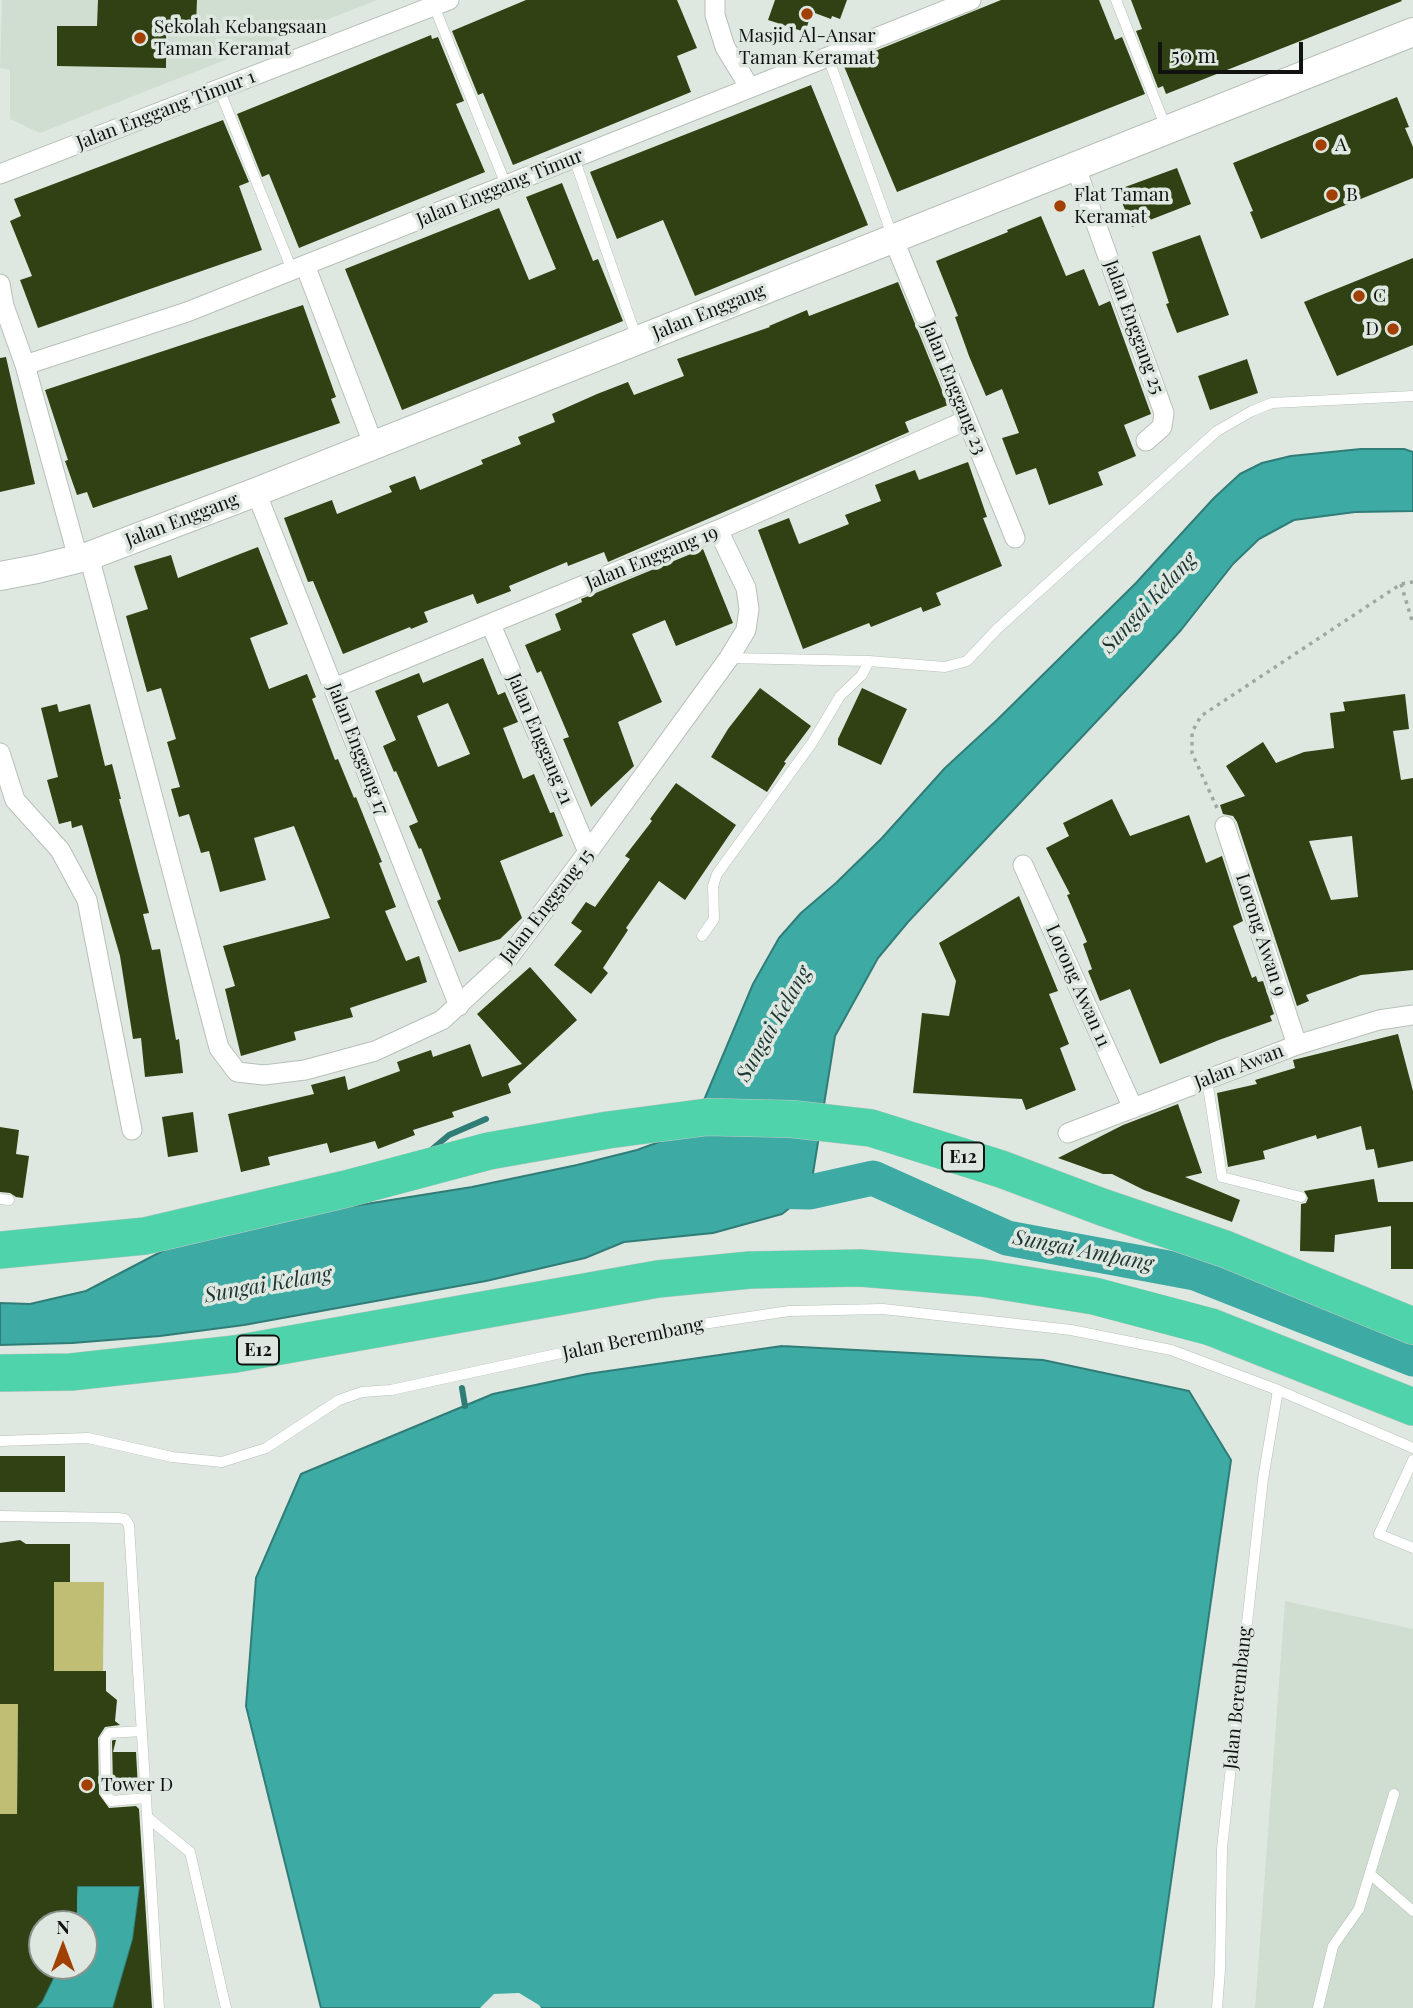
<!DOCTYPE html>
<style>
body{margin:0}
#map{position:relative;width:1413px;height:2008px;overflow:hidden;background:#dfe8e0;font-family:"Playfair Display",serif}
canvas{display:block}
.north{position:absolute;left:28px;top:1910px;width:70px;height:70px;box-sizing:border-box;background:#dfe8e0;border:2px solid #8c938d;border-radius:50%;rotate:0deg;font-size:19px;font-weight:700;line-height:28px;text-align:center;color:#101310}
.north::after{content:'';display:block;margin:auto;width:24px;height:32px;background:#a24002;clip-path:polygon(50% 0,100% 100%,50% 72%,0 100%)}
.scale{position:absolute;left:1158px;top:42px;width:145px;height:32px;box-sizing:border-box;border:4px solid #101310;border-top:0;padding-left:9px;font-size:21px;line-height:24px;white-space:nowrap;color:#101310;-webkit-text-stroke:5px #dfe8e0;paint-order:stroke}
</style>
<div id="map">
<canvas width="1413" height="2008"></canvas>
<div class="north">N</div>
<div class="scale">50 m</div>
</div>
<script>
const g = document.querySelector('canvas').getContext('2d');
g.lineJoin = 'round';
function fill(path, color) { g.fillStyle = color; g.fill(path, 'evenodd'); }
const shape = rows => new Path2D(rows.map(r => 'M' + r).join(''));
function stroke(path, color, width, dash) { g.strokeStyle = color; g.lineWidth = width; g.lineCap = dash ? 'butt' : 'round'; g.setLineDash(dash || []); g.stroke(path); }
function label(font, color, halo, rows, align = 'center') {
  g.font = font + ' "Playfair Display",serif'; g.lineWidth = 7; g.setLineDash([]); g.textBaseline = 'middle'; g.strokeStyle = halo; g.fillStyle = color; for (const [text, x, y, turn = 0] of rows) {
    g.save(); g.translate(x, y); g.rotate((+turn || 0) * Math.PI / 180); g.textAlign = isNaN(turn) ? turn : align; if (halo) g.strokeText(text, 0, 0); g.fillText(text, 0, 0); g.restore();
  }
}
const built = shape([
 [2,0,377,0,40,133,10,119,10,70,0,68],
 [1285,1601,1413,1629,1413,2008,1255,2008]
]);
const green = shape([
 [54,1582,104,1582,103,1671,54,1671],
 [0,1703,18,1704,17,1814,0,1814]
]);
const water = shape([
 [1361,449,1404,449,1413,452,1413,511,1355,512,1294,520,1259,539,1233,564,1181,630,1140,675,908,922,878,958,835,1036,810,1192,782,1214,713,1233,624,1242,585,1258,486,1281,244,1325,160,1336,72,1343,0,1345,0,1303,30,1304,86,1291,174,1245,291,1216,472,1187,577,1165,637,1150,681,1134,699,1112,753,984,779,938,801,913,836,883,882,838,945,768,997,720,1136,583,1214,498,1240,474,1262,463,1291,456,1361,449],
 [782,1346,1043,1360,1189,1391,1231,1460,1153,2008,321,2008,246,1706,256,1578,301,1474,493,1394,587,1374,782,1346],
 [77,1886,140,1886,133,1939,113,2008,36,2008,42,2001,59,1966,84,1966,84,1924,74,1924,77,1886]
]);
const pier = shape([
 [519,1993,539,2005,541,2008,480,2008,494,1994]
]);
const stream = shape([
 [430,1151,449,1135,486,1119],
 [462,1388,465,1406]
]);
const river = shape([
 [764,1191,810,1192,873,1178,1007,1238,1195,1273,1413,1359]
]);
const building = shape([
 [98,0,197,0,196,24,166,23,166,68,57,66,57,26,97,26],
 [526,0,677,0,697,48,677,56,691,92,513,165,483,93,478,95,452,31],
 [775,0,847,0,840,19,832,16,831,19,812,12,805,32,768,20],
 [1001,0,1099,0,1115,40,1122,37,1145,94,897,192,843,64],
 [1131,0,1401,0,1402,1,1166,94,1163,86,1158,88,1136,31,1142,29],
 [431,35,432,39,438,37,464,101,456,104,485,172,299,248,269,174,262,177,237,114],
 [811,85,868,225,695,296,663,220,617,239,590,172],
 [1397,97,1409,127,1405,128,1413,147,1413,178,1261,239,1250,212,1253,211,1233,163],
 [223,120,249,182,239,186,262,250,38,328,20,280,32,276,10,221,21,216,14,199],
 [1177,168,1191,204,1132,227,1117,190],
 [562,183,593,261,598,259,623,321,402,410,345,269,499,208,529,280,556,269,526,197],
 [1041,216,1066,276,1084,269,1099,306,1110,301,1151,414,1124,425,1136,456,1098,472,1103,485,1049,505,1036,468,1016,475,1002,438,1019,433,1002,389,986,396,969,356,955,317,958,316,936,261,1008,232,1007,230],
 [1200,235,1229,315,1177,333,1166,304,1169,303,1152,252],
 [1413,258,1413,345,1337,376,1304,302],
 [898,282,948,405,905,422,909,432,608,562,604,552,568,566,567,562,509,586,511,591,477,604,473,594,424,612,428,622,411,629,410,627,343,654,313,581,308,582,284,518,332,500,337,514,392,492,389,486,415,476,420,490,483,464,481,460,521,444,518,437,555,422,552,414,597,394,628,382,634,395,684,376,677,359,770,327,769,326,807,310,809,316],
 [303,305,336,397,331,399,340,423,93,508,87,492,77,495,65,461,68,460,45,390],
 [6,357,35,484,0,492,0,358],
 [1247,359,1258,393,1210,410,1198,376],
 [968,462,987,517,983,518,1002,566,936,593,941,605,923,612,921,607,871,627,869,623,803,649,758,530,789,518,799,544,849,524,845,515,881,501,875,485,915,470,919,480],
 [258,547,288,624,250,638,269,689,307,674,316,697,312,699,335,760,338,759,354,798,356,797,382,862,379,863,396,907,385,911,406,961,419,956,427,982,350,1008,353,1017,294,1032,296,1040,241,1056,225,989,235,986,223,946,330,918,294,826,254,838,266,880,220,892,209,851,201,853,189,814,179,817,171,789,180,787,167,742,176,739,161,688,147,692,126,616,148,609,134,566,171,555,178,578],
 [703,549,733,623,676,646,665,620,632,634,662,702,618,722,634,766,591,807,563,739,569,737,541,671,537,673,525,645,561,630,555,614,582,602,581,599],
 [483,658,498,695,505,692,518,722,503,728,523,779,534,774,550,813,554,812,563,836,500,861,522,918,500,939,459,952,437,901,441,899,421,848,419,849,409,826,418,822,396,771,394,772,383,746,396,740,375,691,419,673,423,683],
 [448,703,470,754,438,767,417,716],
 [760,688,811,726,784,762,786,763,767,792,711,757,728,729],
 [862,688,907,709,881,765,838,745,838,739],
 [1405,694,1409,729,1393,731,1401,780,1413,778,1413,970,1361,975,1306,995,1309,1001,1297,1006,1237,822,1233,816,1223,814,1220,805,1245,796,1226,766,1263,742,1276,763,1304,752,1334,748,1330,713,1345,711,1343,702],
 [1352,836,1358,897,1331,900,1309,841],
 [57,704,59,712,90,704,105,766,112,764,121,799,119,799,149,913,143,914,152,950,160,949,176,1040,179,1039,183,1073,145,1077,141,1038,133,1039,120,956,82,825,72,828,71,821,59,824,47,780,58,777,41,708],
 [676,783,736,825,685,900,659,881,626,928,628,930,603,968,608,973,591,994,554,965,582,931,571,923,586,902,595,907,630,859,625,856,652,821,650,819],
 [1112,799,1130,836,1189,815,1206,863,1222,856,1243,921,1233,926,1252,978,1256,976,1258,982,1263,981,1274,1014,1270,1016,1272,1021,1219,1040,1160,1064,1130,989,1100,1001,1088,971,1092,969,1083,944,1087,942,1067,895,1070,894,1046,848,1069,836,1063,823],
 [1019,896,1058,991,1049,994,1069,1044,1060,1048,1076,1090,1026,1110,1022,1099,913,1093,922,1013,949,1016,956,981,939,943],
 [530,967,577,1020,508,1084,511,1093,452,1112,454,1117,413,1130,415,1135,378,1149,375,1141,330,1153,327,1143,268,1157,270,1165,241,1172,228,1114,314,1094,311,1085,345,1076,348,1090,400,1071,397,1062,431,1050,433,1057,470,1044,482,1077,522,1064,477,1014],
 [1398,1034,1413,1091,1413,1161,1378,1168,1374,1149,1366,1150,1361,1126,1317,1139,1316,1135,1263,1151,1265,1159,1228,1167,1217,1093,1257,1084,1255,1080,1295,1068,1293,1060],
 [1178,1104,1202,1173,1185,1177,1240,1200,1232,1222,1144,1190,1112,1174,1103,1174,1058,1158,1123,1125],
 [193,1112,198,1152,168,1157,162,1117],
 [0,1127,19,1130,16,1154,29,1156,23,1198,16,1197,10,1193,0,1192],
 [1374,1179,1378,1202,1413,1202,1413,1269,1391,1269,1391,1226,1335,1235,1334,1252,1300,1251,1301,1204,1306,1203,1308,1198,1304,1191],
 [0,1456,65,1456,65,1492,0,1492],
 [20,1540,26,1544,70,1544,70,1582,54,1582,54,1671,106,1671,106,1691,117,1700,115,1721,120,1725,105,1727,98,1738,99,1794,109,1808,136,1806,139,1809,152,2008,113,2008,133,1939,140,1886,77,1886,77,1915,74,1924,42,1924,42,1966,59,1966,42,2001,36,2008,0,2008,0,1814,17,1814,18,1704,0,1704,0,1543],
 [113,1740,116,1740,113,1752,136,1752,138,1788,113,1786,112,1741]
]);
const path = shape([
 [1401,584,1413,624],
 [1217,808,1192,753,1192,732,1201,716,1401,584,1413,582]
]);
const lane = shape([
 [1116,0,1166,128],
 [434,6,506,185],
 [828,57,893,238],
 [219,89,292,270],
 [574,158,637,339],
 [730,658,869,661,945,667,967,661,997,629,1217,431,1252,411,1272,403,1413,396],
 [702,936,714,919,713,886,717,874,812,743,840,696,862,675,869,661],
 [1207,1080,1222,1177,1301,1197],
 [0,1199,9,1200],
 [0,1441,88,1438,172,1457,222,1462,266,1448,339,1400,362,1392,391,1390,676,1328,789,1311,883,1309,1071,1330,1171,1350,1278,1390,1413,1448],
 [1413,1460,1379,1534,1413,1548],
 [0,1516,118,1518,125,1519,129,1525,159,2008],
 [142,1731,109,1733,105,1739,106,1794,111,1801,146,1798],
 [147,1817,190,1852,226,2008],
 [1370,1874,1413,1911],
 [1217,2008,1220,1970,1222,1848,1263,1479,1278,1390],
 [1318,2008,1333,1946,1359,1909,1394,1794]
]);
const street = shape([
 [715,0,715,15,725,47,750,88],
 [1076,168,1164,413,1162,427,1146,441],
 [0,174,449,0],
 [893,238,1015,538],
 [305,265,374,446],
 [0,284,4,306,25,365,78,558],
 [25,365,187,312,971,0],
 [256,492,459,1006],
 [89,556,219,1048,237,1072,264,1075,305,1070,375,1051,442,1020,506,961,588,852,729,658,746,630,749,609,746,588,718,530],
 [491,625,588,852],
 [334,688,725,527,967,420],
 [0,753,15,800,60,850,87,900,132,1130],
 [1225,826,1297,1045],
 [1023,865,1133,1108],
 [1068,1133,1297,1045,1379,1020,1413,1015]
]);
const secondary = shape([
 [0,576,37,569,89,556,256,492,1413,32]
]);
const highway = shape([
 [0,1250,145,1236,350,1188,489,1151,608,1130,707,1117,792,1119,871,1128,1001,1169,1102,1207,1225,1249,1413,1326],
 [0,1373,71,1372,235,1354,658,1279,750,1270,860,1268,982,1278,1094,1296,1211,1327,1413,1407]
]);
const markers = [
 [807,14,7,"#a24002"],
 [140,38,7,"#a24002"],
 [1321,145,7,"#a24002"],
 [1332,195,7,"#a24002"],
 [1060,206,7,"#a24002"],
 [1359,296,7,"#a24002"],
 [1393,329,7,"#a24002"],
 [87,1785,7,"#a24002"]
];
const shields = [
 [963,1157,42],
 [258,1350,42]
];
const shieldNames = [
 ["E12",963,1157],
 ["E12",258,1350]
];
const poiNames = [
 ["Sekolah Kebangsaan",154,27],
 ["Taman Keramat",154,49],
 ["Masjid Al-Ansar",807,36,"center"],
 ["Taman Keramat",807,58,"center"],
 ["A",1335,145],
 ["Flat Taman",1074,195],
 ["Keramat",1074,217],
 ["B",1346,195],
 ["C",1373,296],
 ["D",1379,329,"right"],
 ["Tower D",101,1785]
];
const streetNames = [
 ["Jalan Enggang Timur 1",166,110,-21],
 ["Jalan Enggang Timur",500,188,-22],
 ["Jalan Enggang",709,312,-22],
 ["Jalan Enggang 25",1134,327,70],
 ["Jalan Enggang 23",954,388,68],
 ["Jalan Enggang",182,520,-21],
 ["Jalan Enggang 19",652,558,-22],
 ["Jalan Enggang 21",540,739,67],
 ["Jalan Enggang 17",358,749,69],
 ["Jalan Enggang 15",547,906,-52],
 ["Lorong Awan 9",1261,935,72],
 ["Lorong Awan 11",1078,986,66],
 ["Jalan Awan",1239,1067,-21],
 ["Jalan Berembang",633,1339,-12],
 ["Jalan Berembang",1238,1698,-84]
];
const waterNames = [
 ["Sungai Kelang",1149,603,-47],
 ["Sungai Kelang",774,1024,-60],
 ["Sungai Ampang",1083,1251,11],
 ["Sungai Kelang",268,1285,-10]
];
fill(built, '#cfded0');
fill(green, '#c0bd75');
fill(water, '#3eaaa4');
stroke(water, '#307d78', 2);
fill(pier, '#dfe8e0');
stroke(stream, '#307d78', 6);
stroke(river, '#3eaaa4', 35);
fill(building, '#304213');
stroke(lane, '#b6c0b7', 11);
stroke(street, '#b6c0b7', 21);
stroke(secondary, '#b6c0b7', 30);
stroke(highway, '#c6c6c6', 38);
stroke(path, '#a0a7a1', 3.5, [3.5, 5]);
stroke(lane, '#fff', 10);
stroke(street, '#fff', 19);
stroke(secondary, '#fff', 28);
stroke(highway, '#4fd3aa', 37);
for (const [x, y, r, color] of markers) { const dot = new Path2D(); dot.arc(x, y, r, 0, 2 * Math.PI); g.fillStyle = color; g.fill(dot); stroke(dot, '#dfe8e0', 2.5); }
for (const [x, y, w] of shields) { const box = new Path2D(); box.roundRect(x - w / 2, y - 14.5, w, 29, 5); g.fillStyle = '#dfe8e0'; g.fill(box); stroke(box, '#101310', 2); }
label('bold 18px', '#101310', null, shieldNames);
label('19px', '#101310', '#dfe8e0', poiNames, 'left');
label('19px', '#101310', '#dfe8e0', streetNames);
label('italic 21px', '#1c3432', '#dfe8e0', waterNames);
</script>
